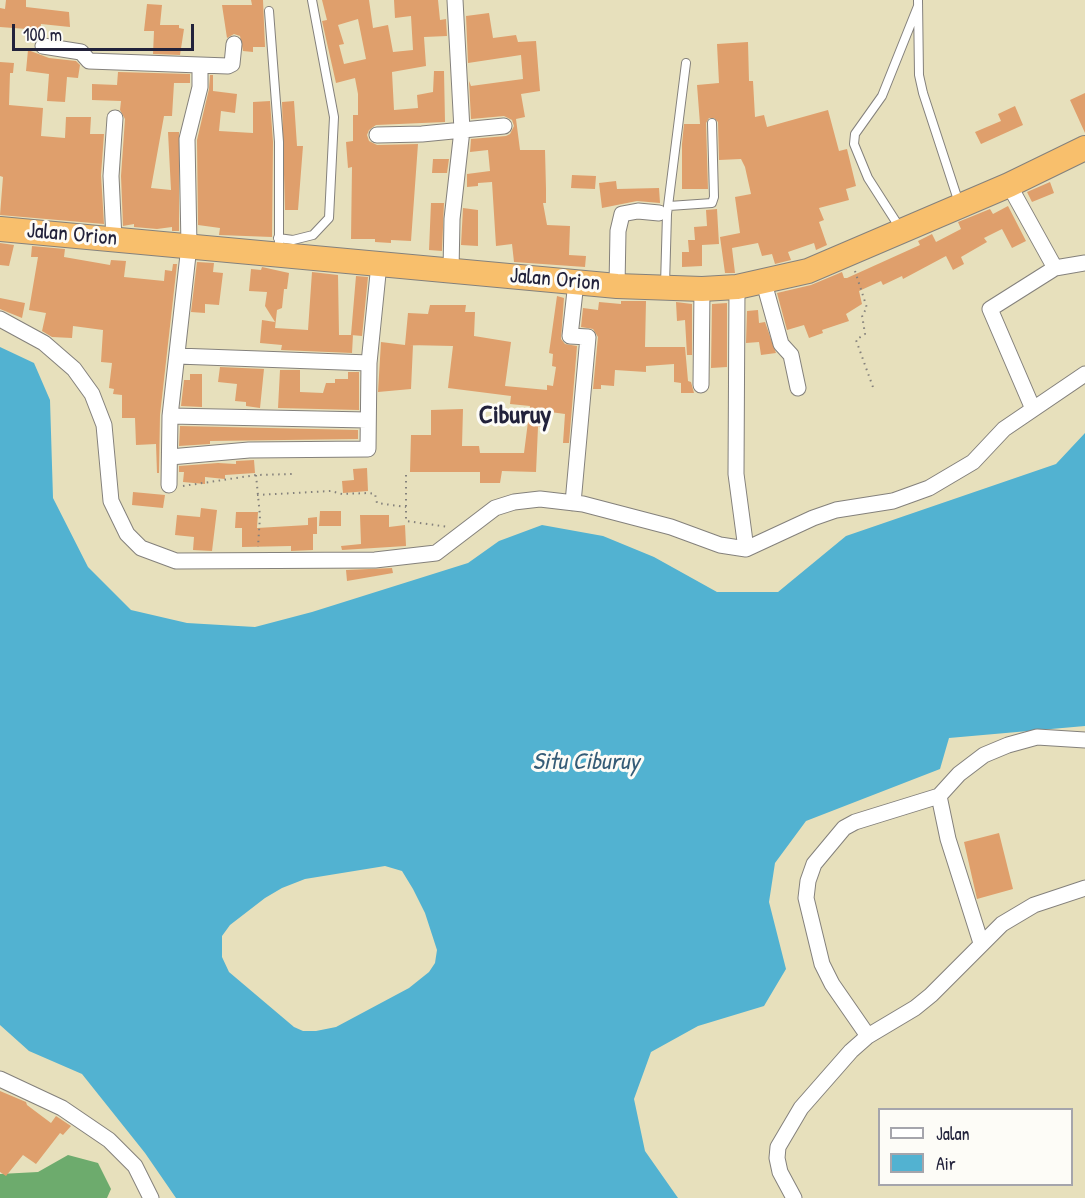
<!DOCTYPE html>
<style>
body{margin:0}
#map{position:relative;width:1085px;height:1198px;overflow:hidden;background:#e7e0bc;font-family:"Patrick Hand",sans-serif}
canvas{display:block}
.legend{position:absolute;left:878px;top:1108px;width:195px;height:78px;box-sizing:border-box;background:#fdfcf7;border:2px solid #a5a5ac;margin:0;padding:8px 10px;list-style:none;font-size:18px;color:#22223b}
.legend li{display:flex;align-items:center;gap:12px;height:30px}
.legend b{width:30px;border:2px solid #a5a5ac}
.scale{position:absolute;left:12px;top:24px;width:182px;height:27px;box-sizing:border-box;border:3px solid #22223b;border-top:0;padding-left:8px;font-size:18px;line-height:21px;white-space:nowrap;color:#22223b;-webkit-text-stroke:4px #fdfcf7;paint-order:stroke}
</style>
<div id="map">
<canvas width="1085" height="1198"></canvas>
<ul class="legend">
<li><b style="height:8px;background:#fff"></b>Jalan</li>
<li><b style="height:16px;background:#52b2d1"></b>Air</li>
</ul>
<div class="scale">100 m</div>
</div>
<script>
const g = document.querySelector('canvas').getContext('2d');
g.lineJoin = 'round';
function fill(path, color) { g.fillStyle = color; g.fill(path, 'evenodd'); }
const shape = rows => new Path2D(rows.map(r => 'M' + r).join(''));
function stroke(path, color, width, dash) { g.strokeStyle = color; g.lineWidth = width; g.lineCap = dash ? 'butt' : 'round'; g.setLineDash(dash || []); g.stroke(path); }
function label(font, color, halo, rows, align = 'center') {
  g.font = font + ' "Patrick Hand",sans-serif'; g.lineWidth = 6; g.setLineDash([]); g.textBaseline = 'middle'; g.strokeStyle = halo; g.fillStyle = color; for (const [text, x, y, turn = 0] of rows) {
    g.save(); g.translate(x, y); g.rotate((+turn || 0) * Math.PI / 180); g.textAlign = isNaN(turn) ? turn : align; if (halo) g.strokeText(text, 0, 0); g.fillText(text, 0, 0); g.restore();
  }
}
const forest = shape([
 [68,1155,98,1163,111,1189,107,1198,0,1198,0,1174,38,1172]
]);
const water = shape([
 [0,347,34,363,50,400,53,498,88,567,131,610,187,623,255,627,312,612,468,563,499,541,542,525,603,536,654,557,717,592,778,592,846,536,1056,464,1085,433,1085,726,949,738,940,769,806,821,775,863,769,902,786,969,764,1006,698,1026,651,1052,634,1099,645,1151,678,1198,176,1198,145,1153,82,1074,29,1051,0,1025],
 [385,866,402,871,413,889,425,913,437,950,435,963,429,972,409,988,336,1027,316,1031,303,1031,294,1027,229,972,222,957,222,936,230,925,265,898,282,888,305,879]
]);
const building = shape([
 [6,0,26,0,26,7,69,12,70,27,41,24,40,30,0,27,0,8,5,9],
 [251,0,263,0,265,47,253,47,253,52,243,51,240,36,234,34,227,38,222,5,252,5],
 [322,0,369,0,373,28,388,25,393,52,413,50,411,16,395,18,394,0,438,0,440,20,446,19,447,36,424,37,426,66,392,72,394,110,418,108,417,95,433,92,434,71,444,71,445,122,376,125,369,130,367,135,369,141,377,145,418,144,411,241,391,240,391,243,375,242,375,239,351,239,352,167,348,168,346,142,353,141,353,115,358,115,358,94,355,78,336,83,322,21,327,20],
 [358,19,366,59,344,64,339,45,344,44,338,25],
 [147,4,162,5,160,25,179,25,179,28,184,29,180,55,153,54,154,31,144,31],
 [489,13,493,38,516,35,518,42,536,41,540,91,521,94,525,117,516,119,520,150,545,150,546,189,546,203,543,203,547,225,570,226,569,255,586,256,585,267,514,262,512,244,496,246,492,182,478,183,478,186,467,187,467,174,490,171,488,150,470,152,471,139,506,136,510,134,514,126,512,120,504,116,471,119,469,81,471,86,523,79,521,55,468,63,466,16],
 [748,42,749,81,753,81,755,117,764,115,767,127,828,110,839,151,847,149,856,186,846,189,849,200,819,208,824,220,819,222,827,245,816,250,814,243,788,252,791,260,775,264,772,254,762,256,758,243,732,248,735,273,725,273,720,237,740,233,735,197,751,194,745,167,741,159,719,160,718,122,714,118,709,118,706,123,708,189,682,189,682,144,684,124,700,124,697,85,719,83,717,44],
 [28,50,49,58,76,61,80,65,78,78,67,77,65,102,47,101,49,74,26,71],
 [0,62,14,63,13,73,10,73,9,105,43,108,41,136,65,138,66,117,91,117,90,134,104,134,101,175,104,224,0,215,3,177,0,176],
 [118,72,190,74,190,83,174,83,172,116,164,116,151,188,171,190,168,132,179,132,179,231,172,231,172,227,157,229,134,227,134,224,123,226,121,176,125,119,120,110,121,101,92,100,92,84,117,85],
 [210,75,213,75,213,91,237,94,235,113,221,111,219,131,253,133,253,102,270,101,273,142,272,237,219,235,220,228,198,225,197,140,209,89],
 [1085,93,1085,133,1070,100],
 [294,101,297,146,303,146,298,210,285,210,282,102],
 [1015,106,1023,125,981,144,975,132,1001,121,998,114],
 [433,159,449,159,447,173,432,173],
 [572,175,596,176,595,189,571,188],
 [616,181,617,189,659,188,660,203,637,201,602,208,599,183],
 [1050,182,1054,193,1032,202,1027,192],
 [431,203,444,203,442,251,429,250],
 [1008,206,1026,241,1012,248,1002,229,984,238,987,242,961,257,964,264,953,270,946,256,903,279,902,276,883,285,881,281,859,291,862,304,846,314,849,321,822,330,823,333,809,338,804,325,787,330,777,293,811,285,842,272,844,278,847,278,920,245,918,241,932,234,936,242,961,229,958,222,990,209,993,214],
 [463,208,478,210,478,246,461,245],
 [717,209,719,244,702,245,702,266,682,267,682,252,689,252,688,240,695,240,694,227,707,226,706,210],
 [0,243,14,245,9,266,0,265],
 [32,246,65,249,64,257,110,265,111,260,126,261,124,277,164,281,165,270,172,271,173,264,177,264,160,415,159,473,157,473,156,444,136,445,135,418,122,418,122,395,113,394,114,389,109,388,112,363,101,362,103,330,73,326,72,338,52,337,42,331,46,313,29,310,38,257,31,257],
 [197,262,214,263,213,272,223,273,219,305,205,304,205,313,191,312],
 [262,267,289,273,287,289,284,289,282,308,277,310,275,328,308,330,312,272,338,275,339,335,353,335,352,353,281,350,282,345,260,343,262,320,275,322,265,306,267,292,249,291,251,269,261,270],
 [356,276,368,277,362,336,351,335],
 [557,296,564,298,561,339,565,344,577,346,569,443,563,443,565,414,543,411,542,427,538,427,536,472,502,471,500,483,480,483,480,472,410,472,411,435,431,435,431,410,463,409,462,446,479,446,480,453,524,453,530,406,510,404,511,396,448,388,453,346,408,345,413,345,411,389,378,392,381,342,405,345,408,313,428,314,430,305,466,305,465,312,475,312,474,336,511,342,505,386,547,390,547,385,553,386,556,367,552,366,553,354,549,353],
 [0,298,25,303,22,318,0,309],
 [621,301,646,301,645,347,685,347,688,381,691,382,694,393,681,393,681,383,674,382,674,364,646,366,646,372,615,370,614,386,601,385,601,389,593,389,598,337,593,329,581,327,583,308,598,310,599,302,621,304],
 [676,302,692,304,692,355,687,355,685,320,677,321],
 [727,303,727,367,711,368,712,304],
 [758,310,759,323,765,322,776,353,761,355,759,342,746,343,747,311],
 [220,367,264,369,260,408,246,406,246,402,235,401,237,384,218,382],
 [280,370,300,370,300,392,323,393,326,383,335,383,335,379,348,379,348,372,359,372,359,410,278,408],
 [190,374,202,374,202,407,181,406,184,380,190,380],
 [180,426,358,430,358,439,210,441,210,444,179,446],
 [254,460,255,473,225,475,225,479,205,477,205,484,183,482,184,472,179,472,179,466,218,463,236,464,236,461],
 [367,468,368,491,343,493,342,481,354,480,353,469],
 [133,492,165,495,163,508,132,505],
 [201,508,217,510,212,551,193,550,194,537,175,535,177,515,200,517],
 [320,511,341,511,341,526,319,526],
 [236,512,258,512,257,528,308,525,308,518,317,517,317,534,313,534,313,550,291,551,291,546,242,547,242,528,235,528],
 [360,515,389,515,389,527,405,525,406,546,342,550,341,546,361,544],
 [392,568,393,573,347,581,346,570],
 [999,833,1013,889,977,899,964,842],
 [0,1091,26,1102,27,1105,51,1123,56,1116,71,1126,63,1135,60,1133,36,1164,23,1155,6,1176,0,1172]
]);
const path = shape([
 [855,271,867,308,862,315,865,334,856,340,874,390],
 [256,475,260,516,258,547],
 [406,475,406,521,449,527],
 [183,486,256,475,293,474],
 [257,495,331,491,342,494,369,493,375,494,377,503,406,507]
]);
const service = shape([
 [918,0,919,75,923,93,959,203],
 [269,11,279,142,279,243],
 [669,206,712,203,714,197,712,123],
 [900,228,868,178,854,144,855,134,882,96,918,6],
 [278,238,293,240,313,235,329,218,334,117,312,0],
 [665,285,667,214,686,63]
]);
const minor = shape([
 [43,46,81,52,89,61,228,66,232,64,234,44],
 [377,135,422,134,504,126],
 [1009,185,1055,268],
 [114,240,111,176,115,118],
 [451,271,452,219,462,130,455,0],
 [764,283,781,344,791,355,798,388],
 [617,286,618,231,622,214,638,211,659,213],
 [737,287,736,474,746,549],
 [0,319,44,343,74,369,92,394,104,425,111,501,127,534,141,548,176,561,375,560,436,553,495,508,514,502,540,499,583,504,671,527,720,545,746,549,813,518,836,510,893,501,929,488,973,462,1004,429,1085,374],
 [177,356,369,363],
 [701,385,702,289],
 [1033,409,990,309,1055,268,1085,263],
 [170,416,367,420],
 [170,457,249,450,368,449,369,363,379,264],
 [169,485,170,416,189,246,187,139,200,87,200,65],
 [573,503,588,337,570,336,576,282],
 [981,943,948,839,939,796,959,774,984,755,1008,745,1037,737,1085,740],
 [868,1036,832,984,822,964,806,898,808,881,814,864,844,828,855,822,939,796],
 [0,1079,62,1108,109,1140,135,1166,151,1198],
 [794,1198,780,1172,777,1158,778,1147,801,1108,851,1051,868,1036,915,1008,931,995,1002,924,1034,905,1085,888]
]);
const trunk = shape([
 [0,229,617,286,702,289,737,287,808,271,1009,185,1085,148]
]);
const streetNames = [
 ["Jalan Orion",72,235,5],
 ["Jalan Orion",555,280,5]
];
const waterNames = [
 ["Situ Ciburuy",586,763]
];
const quarterNames = [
 ["Ciburuy",515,416]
];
fill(forest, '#6dab6d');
fill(water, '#52b2d1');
fill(building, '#df9f6c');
stroke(service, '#84817c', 10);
stroke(minor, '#84817c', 17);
stroke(trunk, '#84817c', 26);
stroke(path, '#84817c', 2, [1.5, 4.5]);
stroke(service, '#fff', 8);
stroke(minor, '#fff', 15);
stroke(trunk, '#f8bf6c', 24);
label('22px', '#22223b', '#fdfcf7', streetNames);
label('italic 24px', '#355c77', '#fdfcf7', waterNames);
label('bold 26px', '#22223b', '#fdfcf7', quarterNames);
</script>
